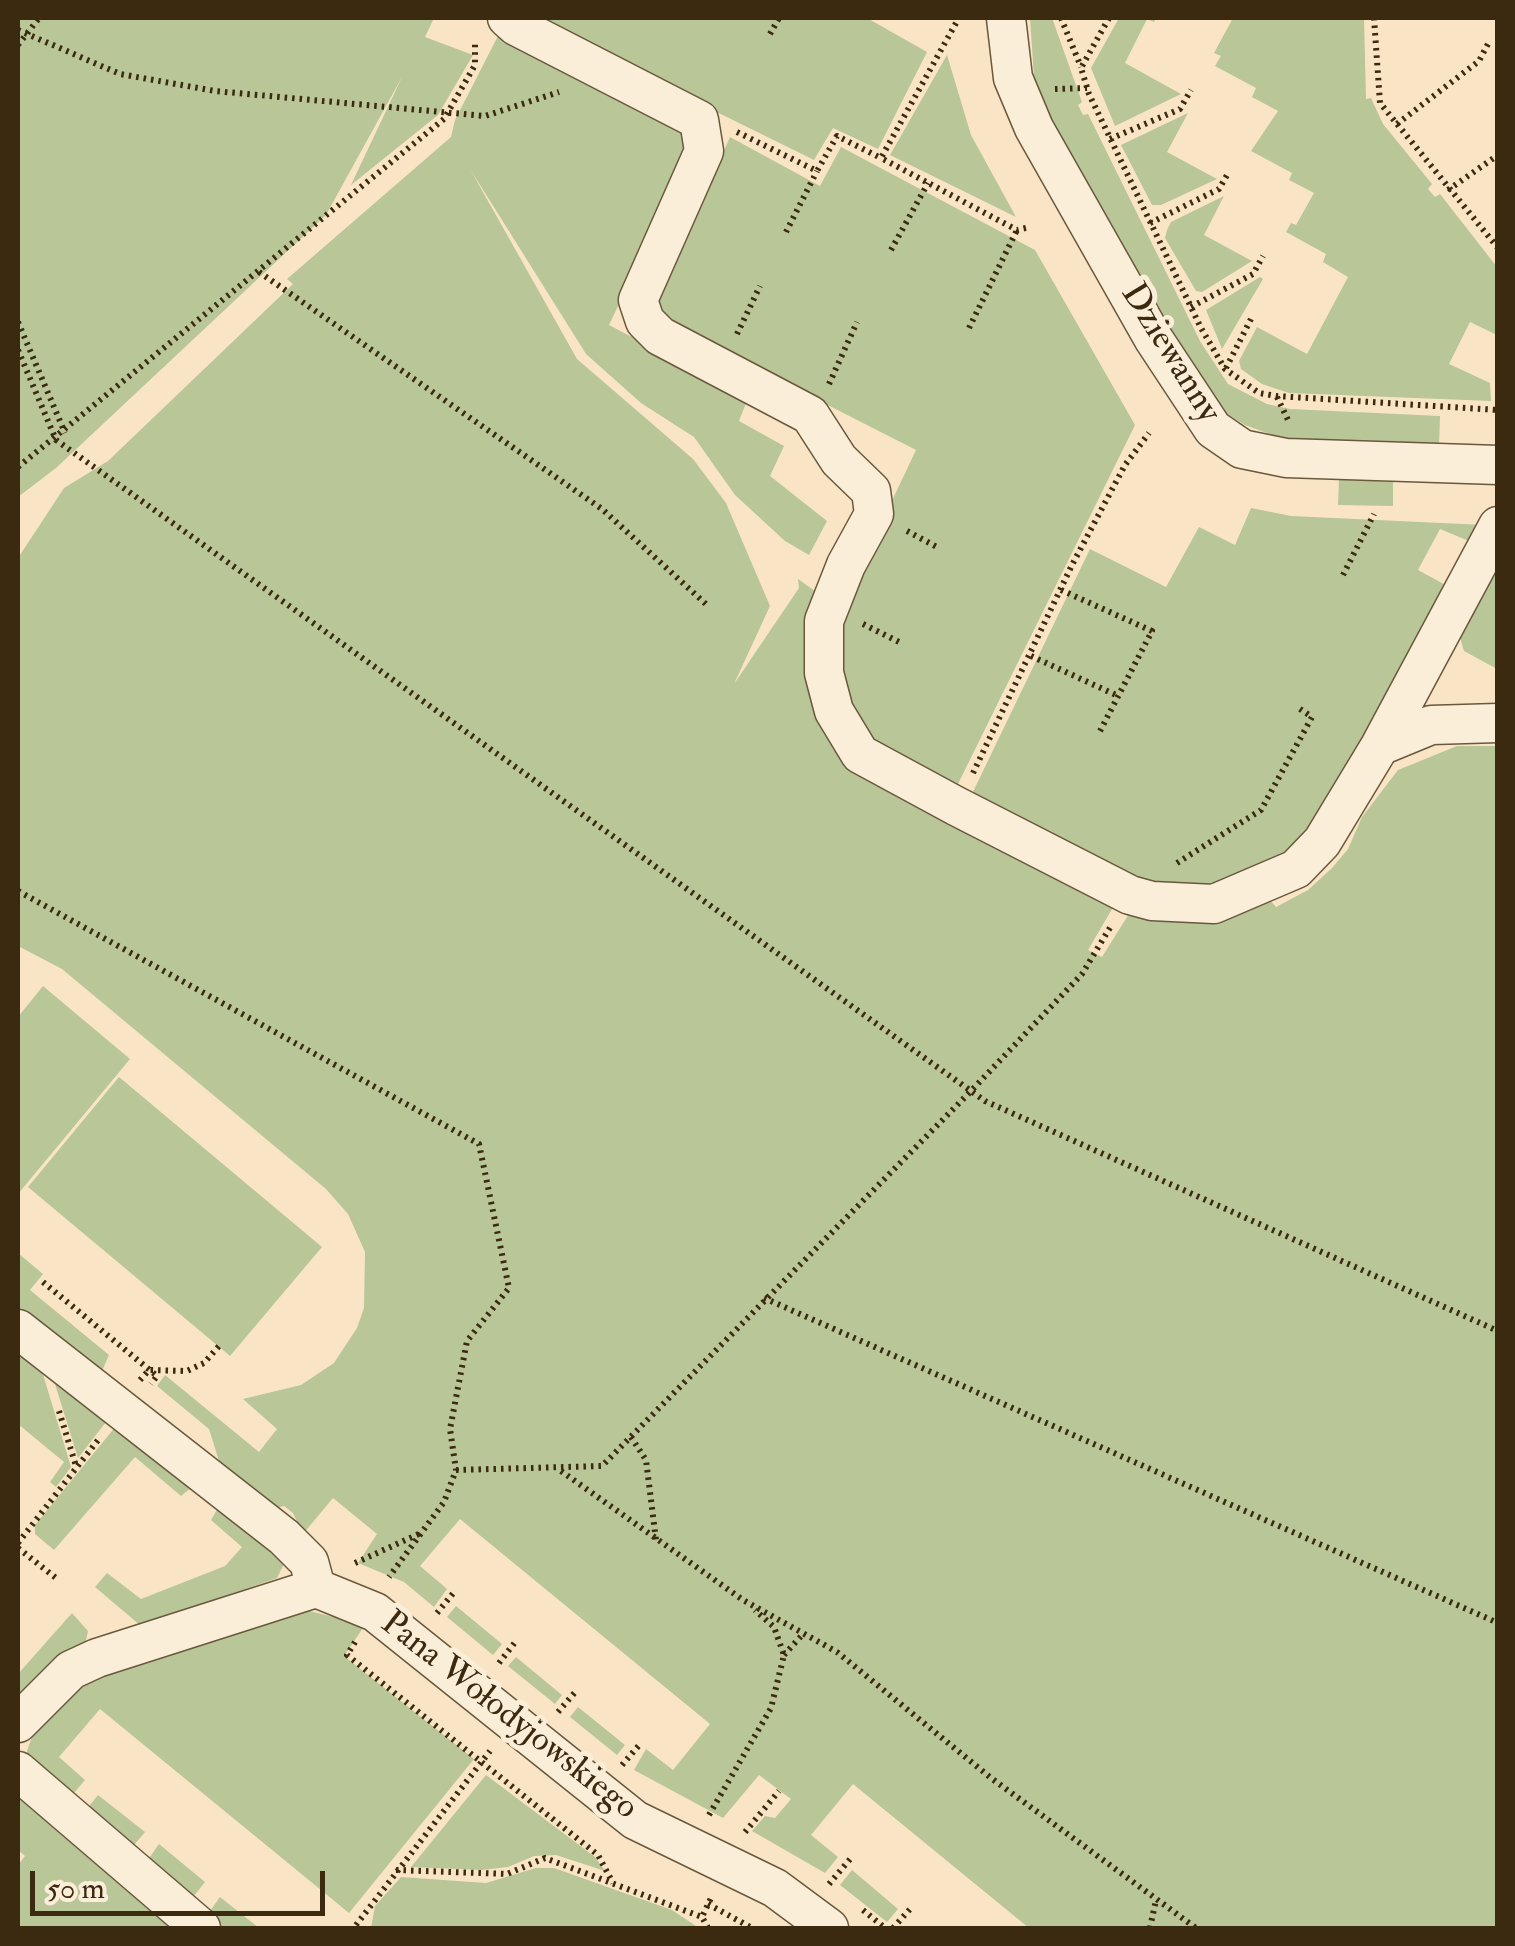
<!DOCTYPE html>
<meta charset="utf-8">
<style>
body{margin:0}
#map{position:relative;width:1515px;height:1946px;overflow:hidden;background:#f9e5c5;font-family:"IM FELL Double Pica",serif}
canvas{display:block}
.frame{position:absolute;inset:0;border:20px solid #3b2910;pointer-events:none}
.scale{position:absolute;left:30px;top:1871px;width:295px;height:45px;box-sizing:border-box;border:5px solid #3b2910;border-top:0;padding-left:12px;font-size:30px;line-height:35px;white-space:nowrap;color:#3b2910;-webkit-text-stroke:8px #fbeed9;paint-order:stroke}
</style>
<div id="map">
<canvas width="1515" height="1946"></canvas>
<div class="frame"></div>
<div class="scale">50 m</div>
</div>
<script>
const g = document.querySelector('canvas').getContext('2d');
g.lineJoin = 'round';
function fill(path, color) { g.fillStyle = color; g.fill(path, 'evenodd'); }
const shape = rows => new Path2D(rows.map(r => 'M' + r).join(''));
function stroke(path, color, width, dash) { g.strokeStyle = color; g.lineWidth = width; g.lineCap = dash ? 'butt' : 'round'; g.setLineDash(dash || []); g.stroke(path); }
function label(font, color, halo, rows, align = 'center') {
  g.font = font + ' "IM FELL Double Pica",serif'; g.lineWidth = 10; g.setLineDash([]); g.textBaseline = 'middle'; g.strokeStyle = halo; g.fillStyle = color; for (const [text, x, y, turn = 0] of rows) {
    g.save(); g.translate(x, y); g.rotate((+turn || 0) * Math.PI / 180); g.textAlign = isNaN(turn) ? turn : align; if (halo) g.strokeText(text, 0, 0); g.fillText(text, 0, 0); g.restore();
  }
}
const green = shape([
 [18,18,434,18,425,37,473,55,438,115,351,185,402,77,326,215,56,468,18,497],
 [526,18,867,18,927,52,878,149,833,128,814,160],
 [1030,18,1052,18,1082,102,1078,105,1083,115,1088,114,1200,341,1228,384,1267,404,1290,409,1440,416,1439,446,1283,439,1245,425,1221,410,1181,352,1053,124,1034,77],
 [1119,18,1156,18,1154,22,1147,19,1125,63,1181,94,1115,126,1091,68],
 [1233,18,1364,18,1366,99,1371,98,1383,124,1432,184,1428,189,1435,197,1440,194,1497,267,1497,335,1470,322,1449,364,1490,383,1491,401,1289,393,1262,384,1241,369,1239,361,1257,327,1307,354,1348,277,1323,262,1326,254,1286,232,1291,223,1296,225,1314,193,1289,180,1292,173,1251,151,1278,111,1252,97,1256,88,1215,66,1221,56,1214,53],
 [499,34,674,120,689,144,680,176,609,325,748,398,739,421,784,446,770,476,827,521,809,555,785,541,735,495,694,437,641,403,586,354,470,169,577,359,693,459,726,503,770,606,734,684,799,588,798,579,819,594,825,724,1115,904,1088,950,1102,957,1132,909,1203,921,1269,899,1276,907,1308,890,1332,868,1348,849,1362,817,1398,770,1457,746,1497,746,1497,1928,1029,1928,853,1784,811,1835,838,1857,825,1873,752,1831,765,1816,775,1818,791,1799,759,1775,723,1818,634,1770,646,1749,673,1770,710,1724,460,1519,420,1566,447,1589,434,1607,404,1582,358,1563,377,1534,333,1498,303,1534,293,1513,284,1506,276,1508,219,1461,209,1429,157,1386,165,1375,259,1452,277,1429,243,1399,301,1385,334,1363,357,1328,364,1308,365,1252,348,1214,326,1189,62,969,18,946,18,558,64,488,108,461,293,284,287,279,451,137,455,120],
 [947,55,971,135,1016,217,890,155],
 [1188,113,1167,152,1217,179,1161,205,1152,205,1121,145],
 [730,137,820,186,841,147,1035,250,1135,425,956,788,863,741,841,701,835,621,916,450,663,321,659,297],
 [1224,196,1204,235,1252,261,1202,292,1196,291,1165,238,1167,230,1171,222],
 [1260,277,1263,279,1222,349,1206,310],
 [1339,479,1393,482,1393,506,1338,505],
 [1251,508,1291,516,1484,525,1476,544,1440,529,1418,570,1451,588,1318,825,1284,854,1216,888,1150,885,970,798,1090,549,1166,587,1199,527,1235,545],
 [1497,559,1497,669,1464,651,1457,627],
 [43,986,130,1059,18,1194,18,1017],
 [119,1077,322,1247,230,1356,28,1187],
 [18,1253,43,1274,30,1290,109,1355,99,1378,18,1313],
 [18,1351,42,1371,71,1467,56,1487,50,1482,64,1462,18,1424],
 [54,1381,106,1422,78,1458],
 [121,1420,192,1487,181,1496,135,1457,54,1550,35,1534,35,1525],
 [219,1506,287,1558,277,1578,141,1626,95,1587,107,1573,141,1599,225,1566,242,1547,211,1520],
 [456,1606,502,1644,493,1655,447,1617],
 [306,1610,365,1625,344,1656,474,1759,349,1913,100,1709,59,1757,85,1780,68,1800,29,1763,27,1751,32,1737,83,1681],
 [72,1613,88,1631,85,1645,18,1707,18,1674],
 [516,1657,562,1695,555,1704,508,1666],
 [578,1707,625,1745,617,1755,570,1717],
 [486,1775,595,1857,605,1871,556,1855,534,1856,508,1867,482,1870,411,1867],
 [18,1788,189,1928,18,1928,18,1865,25,1856,18,1850],
 [98,1795,145,1832,130,1850,83,1814],
 [159,1844,205,1882,190,1901,145,1864],
 [536,1868,554,1868,672,1910,699,1928,371,1928,375,1906,401,1877,486,1883],
 [852,1870,898,1909,887,1922,840,1885],
 [220,1897,259,1928,218,1928,205,1918]
]);
const path = shape([
 [1061,18,1081,67],
 [1109,18,1081,68,1089,94,1201,328,1225,369,1259,393,1276,396,1498,410],
 [1374,18,1380,103,1498,248],
 [956,23,881,158,1017,230,1030,227],
 [18,30,120,74,215,91,485,116,559,92],
 [770,34,779,18],
 [18,45,39,18],
 [1055,89,1087,88],
 [1397,124,1479,61,1490,40],
 [737,132,817,171,837,136,881,158],
 [1110,139,1180,109,1191,90],
 [1448,190,1498,155],
 [1150,223,1219,189,1227,175],
 [786,232,817,171],
 [891,250,928,183],
 [259,272,602,509,708,606],
 [1191,307,1253,274,1263,256],
 [18,322,65,433],
 [969,328,1017,230],
 [737,334,760,286],
 [18,350,56,440,985,1101,1498,1331],
 [1498,357,1498,382],
 [1226,368,1253,315],
 [829,384,857,322],
 [1277,397,1289,422],
 [18,467,444,119,475,65,475,40],
 [907,531,937,547],
 [1343,575,1374,514],
 [1061,590,1152,631,1099,733],
 [863,624,903,644],
 [1031,656,1116,695],
 [973,773,1072,565,1125,465,1149,433],
 [1177,863,1261,810,1312,717,1297,707],
 [18,891,479,1144,509,1288,467,1341,450,1429,456,1470,444,1502,389,1577],
 [43,1282,157,1376,151,1384],
 [764,1298,1498,1623],
 [140,1380,149,1370,187,1371,204,1363,219,1346],
 [59,1411,76,1466],
 [631,1437,646,1460,656,1540],
 [456,1470,602,1466,971,1091,1082,974,1111,926],
 [561,1471,743,1600,837,1652,991,1778,1196,1928],
 [18,1543,98,1440],
 [18,1548,56,1578],
 [355,1563,421,1533],
 [437,1613,455,1591],
 [355,1642,347,1655,598,1855,613,1883],
 [784,1655,803,1634],
 [499,1663,516,1641],
 [558,1712,577,1690],
 [622,1765,641,1743],
 [709,1815,771,1708,784,1655,774,1627,755,1610],
 [745,1832,779,1791],
 [396,1870,507,1874,545,1858,702,1917],
 [829,1884,851,1858],
 [708,1904,752,1928],
 [863,1910,885,1928],
 [356,1925,490,1751],
 [708,1928,702,1917,711,1898],
 [893,1928,911,1908],
 [1150,1928,1156,1900]
]);
const minor = shape([
 [507,18,516,26,699,120,704,151,638,300,645,321,660,336,810,415,839,460,871,491,874,514,846,565,824,621,824,673,834,711,860,754,956,806,1130,895,1152,901,1214,904,1296,869,1322,842,1380,746,1498,526],
 [1006,18,1013,78,1034,128,1153,338,1213,429,1242,449,1286,458,1498,465],
 [1380,746,1431,725,1498,723],
 [18,1329,284,1537,309,1562,316,1588],
 [18,1723,71,1670,97,1658,316,1588,375,1612,635,1820,775,1888,829,1928],
 [18,1771,201,1928]
]);
const streetNames = [
 ["Dziewanny",1169,354,58],
 ["Pana Wołodyjowskiego",508,1717,38]
];
fill(green, '#b8c698');
stroke(minor, '#6a583d', 41);
stroke(path, '#3b2910', 6, [2.5, 5]);
stroke(minor, '#fbeed9', 38);
label('35px', '#3b2910', '#fbeed9', streetNames);
</script>
